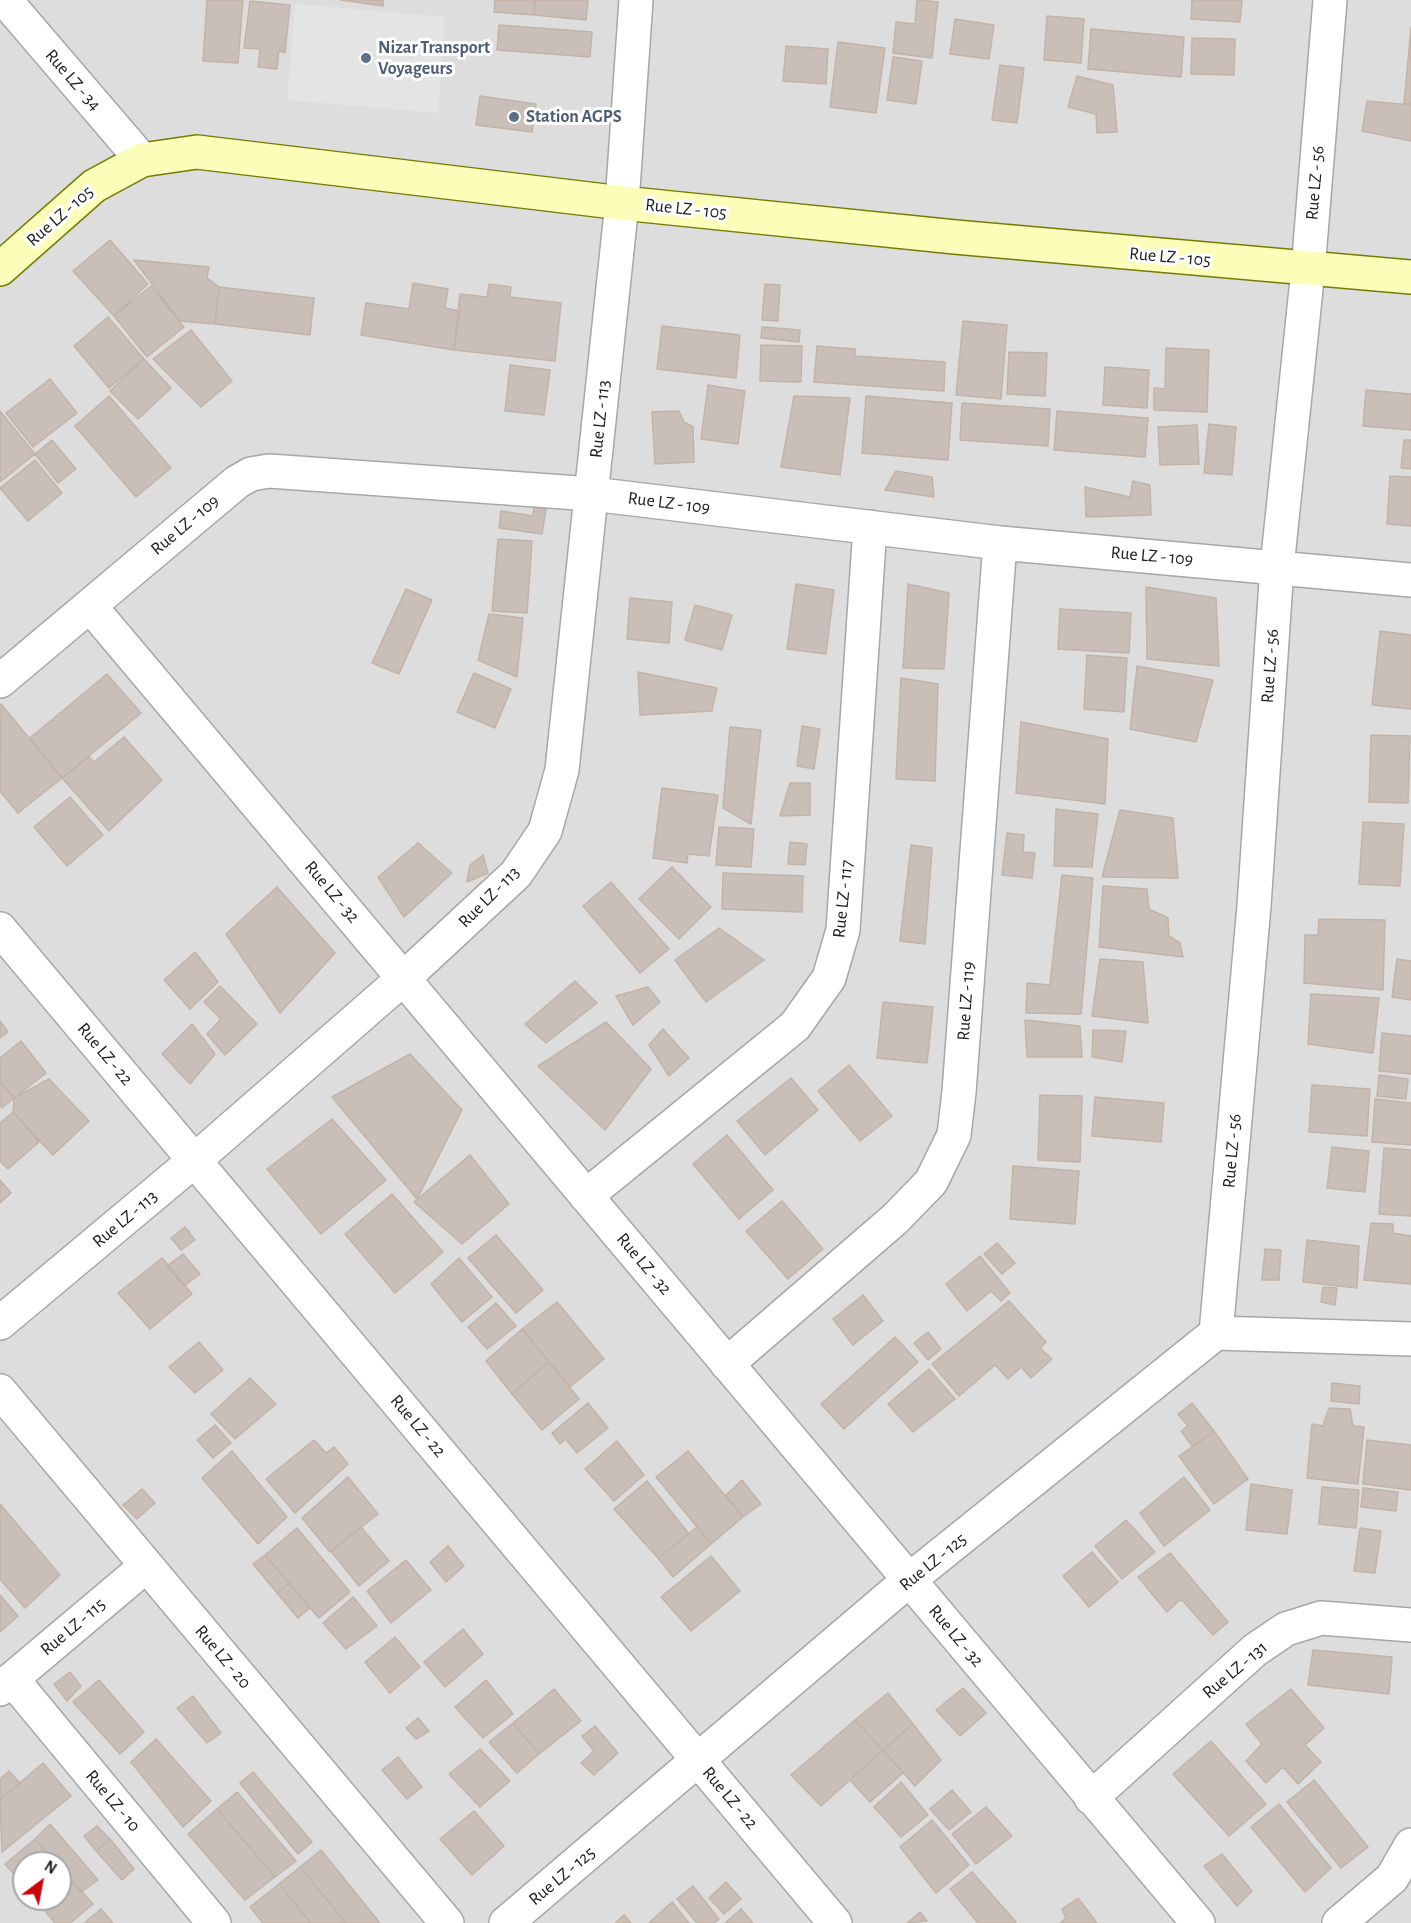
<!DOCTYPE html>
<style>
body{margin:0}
#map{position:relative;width:1411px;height:1923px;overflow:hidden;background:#f1ede6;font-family:"Alegreya Sans",sans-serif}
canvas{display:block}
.north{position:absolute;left:12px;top:1851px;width:60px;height:60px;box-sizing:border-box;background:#fff;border:2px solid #a6a6a6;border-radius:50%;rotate:32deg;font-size:16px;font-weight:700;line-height:24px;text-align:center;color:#202020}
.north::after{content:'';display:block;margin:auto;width:21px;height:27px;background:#cf0005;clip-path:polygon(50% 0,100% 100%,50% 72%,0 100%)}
</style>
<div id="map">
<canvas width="1411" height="1923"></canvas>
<div class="north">N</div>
</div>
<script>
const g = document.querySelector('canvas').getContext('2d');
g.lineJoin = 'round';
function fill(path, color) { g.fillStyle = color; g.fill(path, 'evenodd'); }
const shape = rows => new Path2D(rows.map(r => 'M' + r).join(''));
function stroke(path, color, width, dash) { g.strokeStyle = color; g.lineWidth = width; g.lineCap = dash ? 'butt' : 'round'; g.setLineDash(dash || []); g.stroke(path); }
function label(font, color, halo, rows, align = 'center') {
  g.font = font + ' "Alegreya Sans",sans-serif'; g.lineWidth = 6; g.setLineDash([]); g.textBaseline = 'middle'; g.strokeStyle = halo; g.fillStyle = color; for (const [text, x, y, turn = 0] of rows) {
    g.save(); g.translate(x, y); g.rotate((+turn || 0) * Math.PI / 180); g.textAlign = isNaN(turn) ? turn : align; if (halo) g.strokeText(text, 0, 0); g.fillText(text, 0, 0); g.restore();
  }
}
const residential = shape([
 [0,0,1411,0,1411,1923,0,1923],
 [24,1863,60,1863,60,1899,24,1899]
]);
const parking = shape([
 [295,4,445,17,438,113,287,100]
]);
const building = shape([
 [207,0,243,0,238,63,203,61,207,0],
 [341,0,383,0,383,6,341,0],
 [495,0,535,0,534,15,494,12,495,0],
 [535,0,588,0,586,20,534,15,535,0],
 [917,0,938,2,932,58,893,53,896,22,915,24,917,0],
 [1192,0,1242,0,1240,22,1191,19,1192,0],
 [250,1,290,5,285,53,279,50,277,69,258,67,260,49,244,48,250,1],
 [1047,16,1084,19,1081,63,1044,60,1047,16],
 [955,19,994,25,989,59,950,54,955,19],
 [499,25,592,32,590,57,497,50,499,25],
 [1411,27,1411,104,1404,104,1411,27],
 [1091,29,1184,37,1181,77,1088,69,1091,29],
 [1192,38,1235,39,1234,75,1191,74,1192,38],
 [838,42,885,48,876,113,830,107,838,42],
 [786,46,828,49,826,84,783,81,786,46],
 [893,57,922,61,916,104,887,100,893,57],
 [1000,65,1024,68,1017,123,992,120,1000,65],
 [1077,76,1113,85,1117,132,1097,133,1096,114,1068,107,1077,76],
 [480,96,536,104,532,132,476,125,480,96],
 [1367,101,1411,105,1411,141,1362,131,1367,101],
 [110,240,148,284,114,316,73,271,110,240],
 [134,260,209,267,207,278,219,287,215,324,180,321,134,260],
 [413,283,448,289,445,308,460,311,454,350,361,335,366,303,409,309,413,283],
 [489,284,511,287,510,297,561,303,555,361,454,350,460,294,487,297,489,284],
 [765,284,780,285,778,321,762,320,765,284],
 [151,286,184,327,147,357,114,316,151,286],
 [219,287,314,298,310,335,215,324,219,287],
 [108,317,144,359,109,388,74,346,108,317],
 [963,321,1007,325,1001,399,956,395,963,321],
 [662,326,740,335,736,378,657,369,662,326],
 [762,327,800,330,799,342,761,338,762,327],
 [191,330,232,381,201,407,153,359,191,330],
 [761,345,802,346,801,382,760,381,761,345],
 [817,346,855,349,855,356,945,362,944,391,814,382,817,346],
 [1166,348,1209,350,1207,412,1154,410,1154,388,1165,389,1166,348],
 [1009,352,1047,353,1045,396,1007,394,1009,352],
 [144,359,171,388,138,419,110,391,144,359],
 [510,365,550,370,544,415,505,411,510,365],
 [1105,367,1149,370,1147,408,1103,405,1105,367],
 [50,379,77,413,33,447,6,413,50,379],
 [708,385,745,391,738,444,701,439,708,385],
 [1366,390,1411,394,1411,430,1363,426,1366,390],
 [109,396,171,468,136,497,75,426,109,396],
 [794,396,850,398,840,475,781,467,794,396],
 [866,396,952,403,948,460,862,453,866,396],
 [962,403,1050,409,1048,446,960,440,962,403],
 [0,411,35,454,0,482,0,411],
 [679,411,684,422,693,427,694,462,655,464,652,412,679,411],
 [1057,411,1148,418,1145,457,1054,450,1057,411],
 [1209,424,1236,427,1232,475,1204,473,1209,424],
 [1197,425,1199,464,1160,465,1158,427,1197,425],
 [52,440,76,469,58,483,35,454,52,440],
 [1404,440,1411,440,1411,469,1401,468,1404,440],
 [35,460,62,493,28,521,0,488,35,460],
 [896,471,932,477,934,497,885,490,896,471],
 [1390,476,1411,477,1411,526,1387,524,1390,476],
 [1133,481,1150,485,1151,515,1086,517,1085,487,1130,497,1133,481],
 [534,507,546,509,542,534,499,528,501,511,533,516,534,507],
 [498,539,532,541,527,613,492,611,498,539],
 [796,584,834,590,826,654,787,649,796,584],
 [908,584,949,593,944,669,903,668,908,584],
 [1146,587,1216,598,1219,666,1147,659,1146,587],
 [406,589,432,600,399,674,372,663,406,589],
 [630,598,672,602,669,643,627,639,630,598],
 [695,605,732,615,722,650,685,640,695,605],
 [1060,609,1131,613,1129,653,1058,649,1060,609],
 [489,614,523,618,517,677,478,660,489,614],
 [1380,631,1411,635,1411,709,1372,705,1380,631],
 [1087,655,1127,658,1124,712,1084,709,1087,655],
 [1137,666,1213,680,1196,742,1130,729,1137,666],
 [638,672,717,688,712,711,640,715,638,672],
 [474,673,511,689,495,728,457,712,474,673],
 [107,674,141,713,62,778,30,738,107,674],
 [901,678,938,684,935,781,896,779,901,678],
 [1,704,62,778,18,813,0,791,1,704],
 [1021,722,1108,739,1105,804,1016,793,1021,722],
 [802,726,820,729,814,769,797,766,802,726],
 [730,727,761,730,751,824,723,808,730,727],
 [1371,735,1410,736,1408,803,1369,802,1371,735],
 [124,737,162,780,109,831,62,778,89,757,94,762,124,737],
 [790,783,810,783,810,815,780,816,790,783],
 [662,788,718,795,709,856,688,854,687,863,653,858,662,788],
 [70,797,103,835,67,866,34,827,70,797],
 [1056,809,1098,814,1092,867,1054,866,1056,809],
 [1120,810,1173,818,1178,878,1102,877,1120,810],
 [1363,822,1404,824,1400,886,1359,884,1363,822],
 [719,827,754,829,751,867,716,865,719,827],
 [1007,833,1024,835,1023,852,1035,853,1032,878,1002,875,1007,833],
 [790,842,807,844,805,865,788,864,790,842],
 [418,843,452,873,404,917,378,877,418,843],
 [911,845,932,848,925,944,900,941,911,845],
 [483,855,488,873,467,882,470,865,483,855],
 [672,867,711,907,679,939,639,899,672,867],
 [723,873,803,876,802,912,722,909,723,873],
 [1062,875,1093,878,1081,1014,1026,1013,1027,983,1050,985,1062,875],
 [611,882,669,949,640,973,583,906,611,882],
 [1103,886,1147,889,1149,909,1168,918,1169,936,1180,943,1183,957,1099,947,1103,886],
 [277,887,335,953,280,1013,226,934,277,887],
 [1319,919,1385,920,1383,990,1304,983,1305,935,1318,935,1319,919],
 [719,928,764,960,706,1002,675,960,719,928],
 [195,952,218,982,190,1009,164,980,195,952],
 [1100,959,1143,962,1148,1023,1092,1016,1100,959],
 [1397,959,1411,961,1411,1000,1392,997,1397,959],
 [575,981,597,1003,546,1043,525,1024,575,981],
 [220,986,257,1024,225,1055,207,1034,221,1019,204,1002,220,986],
 [648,987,660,1002,633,1025,616,996,648,987],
 [1311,994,1379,998,1373,1053,1308,1044,1311,994],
 [883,1002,933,1007,927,1063,877,1058,883,1002],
 [1025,1020,1080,1026,1082,1057,1027,1057,1025,1020],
 [0,1021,8,1032,0,1038,0,1021],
 [606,1022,651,1069,605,1130,538,1066,606,1022],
 [192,1024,215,1054,190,1084,162,1054,192,1024],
 [663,1029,689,1058,669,1076,649,1045,663,1029],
 [1093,1030,1126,1031,1122,1062,1092,1057,1093,1030],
 [1382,1033,1411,1036,1411,1074,1379,1071,1382,1033],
 [21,1041,46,1073,14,1098,0,1081,0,1058,21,1041],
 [410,1054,462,1110,417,1199,332,1097,410,1054],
 [849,1065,892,1116,860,1141,818,1091,849,1065],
 [1379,1075,1408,1079,1406,1099,1377,1096,1379,1075],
 [791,1078,818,1110,765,1155,737,1121,791,1078],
 [49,1079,89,1121,53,1155,13,1112,14,1098,49,1079],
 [0,1081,14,1098,2,1108,0,1104,0,1081],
 [1312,1085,1370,1089,1367,1136,1309,1132,1312,1085],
 [1040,1095,1082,1096,1080,1162,1038,1160,1040,1095],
 [1095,1097,1164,1103,1161,1142,1092,1136,1095,1097],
 [1375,1099,1411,1103,1411,1145,1372,1142,1375,1099],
 [13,1112,39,1142,8,1169,0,1161,0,1123,13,1112],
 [332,1119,386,1180,321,1234,267,1169,332,1119],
 [727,1135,773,1190,739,1219,693,1164,727,1135],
 [1332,1147,1369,1151,1365,1192,1327,1188,1332,1147],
 [1384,1148,1411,1150,1411,1216,1379,1214,1384,1148],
 [470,1155,509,1204,462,1244,414,1202,470,1155],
 [1013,1166,1079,1171,1075,1224,1010,1219,1013,1166],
 [0,1180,11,1193,0,1203,0,1180],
 [392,1194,443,1252,395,1293,345,1234,392,1194],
 [782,1201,823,1249,788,1279,746,1231,782,1201],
 [1371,1223,1393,1224,1393,1233,1411,1236,1411,1284,1364,1280,1371,1223],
 [185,1227,195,1240,181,1250,171,1238,185,1227],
 [496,1235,543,1290,516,1313,468,1258,496,1235],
 [1307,1240,1359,1246,1357,1288,1303,1282,1307,1240],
 [997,1243,1015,1263,1002,1274,984,1254,997,1243],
 [1265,1249,1281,1250,1279,1280,1262,1280,1265,1249],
 [183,1254,200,1274,184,1286,167,1266,183,1254],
 [980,1256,1010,1293,1001,1301,991,1291,967,1311,946,1284,980,1256],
 [162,1258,192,1294,150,1329,118,1293,162,1258],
 [459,1258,492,1297,462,1322,431,1284,459,1258],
 [1323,1287,1337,1288,1335,1305,1321,1302,1323,1287],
 [863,1295,883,1321,853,1345,833,1319,863,1295],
 [1009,1301,1046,1342,1040,1348,1052,1359,1031,1378,1021,1367,1008,1379,995,1365,959,1396,932,1364,1009,1301],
 [557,1302,604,1359,570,1387,522,1329,557,1302],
 [496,1303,516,1326,487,1349,468,1327,496,1303],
 [522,1329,549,1362,512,1394,486,1361,522,1329],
 [928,1332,941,1349,928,1360,914,1343,928,1332],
 [895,1337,918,1362,844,1429,821,1404,895,1337],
 [199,1342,223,1370,195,1393,169,1367,199,1342],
 [549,1362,579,1399,542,1430,512,1394,549,1362],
 [929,1369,955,1399,913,1432,888,1404,929,1369],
 [250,1378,276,1404,235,1439,211,1414,250,1378],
 [1332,1383,1360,1386,1359,1404,1331,1401,1332,1383],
 [588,1403,608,1428,577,1453,566,1439,560,1444,552,1433,588,1403],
 [1192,1403,1214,1431,1193,1447,1181,1431,1188,1426,1178,1414,1192,1403],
 [1329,1408,1350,1409,1353,1426,1364,1427,1358,1484,1307,1478,1312,1424,1323,1426,1329,1408],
 [215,1425,231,1443,213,1458,197,1440,215,1425],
 [1214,1431,1248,1479,1214,1504,1179,1456,1214,1431],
 [314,1440,326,1453,334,1447,348,1464,295,1513,266,1479,314,1440],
 [1367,1440,1411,1445,1411,1490,1363,1484,1367,1440],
 [617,1441,644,1475,614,1501,585,1469,617,1441],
 [232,1451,287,1517,258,1544,202,1478,232,1451],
 [688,1451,743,1517,711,1544,656,1477,688,1451],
 [348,1477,378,1514,330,1552,302,1518,348,1477],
 [1184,1477,1210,1510,1164,1546,1140,1513,1184,1477],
 [742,1480,761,1504,743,1517,726,1495,742,1480],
 [647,1481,689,1534,658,1558,614,1509,647,1481],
 [1251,1484,1292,1490,1287,1534,1246,1530,1251,1484],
 [1322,1487,1359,1490,1356,1528,1319,1524,1322,1487],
 [1363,1488,1398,1492,1396,1511,1361,1507,1363,1488],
 [142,1489,155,1503,137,1519,123,1505,142,1489],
 [0,1504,60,1575,25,1608,0,1579,0,1504],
 [1126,1520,1155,1552,1122,1579,1095,1546,1126,1520],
 [361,1527,389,1561,359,1586,331,1551,361,1527],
 [697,1527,711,1544,673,1577,658,1558,697,1527],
 [297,1528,350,1592,319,1618,265,1555,297,1528],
 [1360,1528,1381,1531,1375,1573,1354,1571,1360,1528],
 [448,1546,464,1566,446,1582,430,1562,448,1546],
 [1092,1552,1118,1582,1089,1607,1063,1576,1092,1552],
 [1170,1553,1228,1622,1213,1635,1181,1599,1167,1612,1138,1577,1170,1553],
 [265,1555,289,1583,277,1593,253,1564,265,1555],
 [711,1556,740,1591,691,1631,661,1597,711,1556],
 [406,1560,431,1590,391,1623,367,1591,406,1560],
 [289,1583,310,1608,298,1618,277,1593,289,1583],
 [0,1595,18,1616,0,1632,0,1595],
 [353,1597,377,1626,346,1649,323,1623,353,1597],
 [463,1629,483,1654,445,1687,424,1662,463,1629],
 [395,1637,420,1667,390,1693,365,1662,395,1637],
 [1313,1650,1392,1657,1389,1694,1308,1685,1313,1650],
 [70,1672,81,1686,67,1701,54,1684,70,1672],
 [99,1680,144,1732,120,1754,73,1702,99,1680],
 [486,1680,513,1714,483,1738,455,1707,486,1680],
 [963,1688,986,1713,960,1736,936,1710,963,1688],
 [554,1689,581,1721,539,1754,513,1723,554,1689],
 [1291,1689,1324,1728,1305,1745,1321,1762,1298,1784,1283,1767,1266,1783,1246,1761,1262,1744,1246,1724,1291,1689],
 [888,1693,913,1724,883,1750,855,1720,888,1693],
 [193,1696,221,1733,207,1743,177,1708,193,1696],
 [418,1718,429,1731,416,1739,406,1728,418,1718],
 [855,1720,883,1750,821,1806,791,1775,855,1720],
 [513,1723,539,1754,517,1773,489,1742,513,1723],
 [913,1724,941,1760,915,1786,883,1750,913,1724],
 [595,1726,618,1753,594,1775,581,1763,594,1751,582,1736,595,1726],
 [156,1739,211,1801,183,1827,131,1762,156,1739],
 [1211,1741,1266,1804,1229,1836,1173,1774,1211,1741],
 [480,1749,510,1781,480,1807,449,1774,480,1749],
 [883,1750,903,1773,870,1802,850,1780,883,1750],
 [398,1757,422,1787,407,1799,382,1770,398,1757],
 [43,1763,71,1796,2,1852,0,1800,43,1763],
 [9,1771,20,1783,0,1800,0,1779,9,1771],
 [253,1772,312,1842,298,1854,240,1783,253,1772],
 [1314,1780,1368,1847,1341,1868,1287,1802,1314,1780],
 [901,1782,928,1815,901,1837,874,1807,901,1782],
 [952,1790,971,1812,949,1830,930,1809,952,1790],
 [237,1792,296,1861,275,1877,217,1809,237,1792],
 [1279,1804,1331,1868,1305,1892,1251,1827,1279,1804],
 [986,1807,1012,1836,976,1864,952,1834,986,1807],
 [217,1809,275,1877,245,1900,188,1834,217,1809],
 [474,1811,504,1846,472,1875,440,1839,474,1811],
 [932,1820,969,1865,936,1893,900,1847,932,1820],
 [50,1824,98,1880,81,1892,60,1867,60,1863,56,1863,35,1839,50,1824],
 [97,1826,110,1839,96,1851,84,1836,97,1826],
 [35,1839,56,1863,24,1863,24,1886,5,1864,35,1839],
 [110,1839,134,1869,122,1880,96,1851,110,1839],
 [321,1850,380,1923,346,1923,300,1867,321,1850],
 [1222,1854,1252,1891,1237,1906,1204,1866,1222,1854],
 [60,1867,93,1904,70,1923,55,1923,35,1899,60,1899,60,1867],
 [300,1867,346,1923,311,1923,279,1884,300,1867],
 [972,1872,1016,1922,1014,1923,978,1923,950,1889,972,1872],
 [726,1882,741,1899,724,1914,709,1898,726,1882],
 [279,1884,311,1923,263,1923,250,1907,279,1884],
 [693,1886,719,1919,714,1923,697,1923,677,1899,693,1886],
 [1078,1898,1097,1923,1060,1923,1066,1918,1062,1909,1078,1898],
 [672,1902,689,1923,649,1923,672,1902],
 [101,1909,113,1923,84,1923,101,1909],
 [741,1909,753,1923,725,1923,741,1909],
 [920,1912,927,1921,907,1923,920,1912],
 [624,1915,631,1923,615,1923,624,1915]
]);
const street = shape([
 [5,0,142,160],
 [90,606,1198,1923],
 [0,681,237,482,251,474,269,471,592,494,1000,543,1411,580],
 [0,929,835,1923],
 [586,1196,795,1026,829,978,843,930,870,527],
 [0,1323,195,1160,405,977,516,874,545,831,562,770,622,203,636,0],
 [1216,1333,1254,906,1277,567,1308,270,1330,0],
 [727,1364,895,1219,931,1182,954,1135,959,1092,1000,543],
 [0,1391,447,1923],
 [12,1679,214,1923],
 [0,1689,146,1566],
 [1091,1798,1255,1650,1286,1629,1321,1618,1411,1625],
 [506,1923,909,1580,1216,1333,1411,1339],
 [1339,1923,1392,1878,1411,1845]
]);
const secondary = shape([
 [0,269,94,186,142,160,197,152,622,203,955,237,1411,277]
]);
const markers = [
 [366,58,6,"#5c6f8a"],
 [514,117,6,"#5c6f8a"]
];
const serviceNames = [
 ["Nizar Transport",378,48],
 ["Voyageurs",378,69],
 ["Station AGPS",526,117]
];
const streetNames = [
 ["Rue LZ - 34",73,80,49],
 ["Rue LZ - 56",1315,183,-85],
 ["Rue LZ - 105",686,209,6],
 ["Rue LZ - 105",60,216,-41],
 ["Rue LZ - 105",1170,257,5],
 ["Rue LZ - 113",600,419,-84],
 ["Rue LZ - 109",669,503,7],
 ["Rue LZ - 109",185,525,-40],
 ["Rue LZ - 109",1152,556,5],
 ["Rue LZ - 56",1270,666,-86],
 ["Rue LZ - 32",332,892,50],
 ["Rue LZ - 113",489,897,-45],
 ["Rue LZ - 117",843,899,-84],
 ["Rue LZ - 119",966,1001,-86],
 ["Rue LZ - 22",105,1054,50],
 ["Rue LZ - 56",1232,1151,-85],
 ["Rue LZ - 113",125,1219,-40],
 ["Rue LZ - 32",644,1264,50],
 ["Rue LZ - 22",418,1426,50],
 ["Rue LZ - 125",933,1562,-39],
 ["Rue LZ - 115",73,1627,-40],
 ["Rue LZ - 32",956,1636,50],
 ["Rue LZ - 20",223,1657,50],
 ["Rue LZ - 131",1235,1670,-40],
 ["Rue LZ - 22",730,1798,50],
 ["Rue LZ - 10",113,1801,50],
 ["Rue LZ - 125",562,1876,-40]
];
fill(residential, '#dedddd');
fill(parking, '#e4e4e4');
fill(building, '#c9bfb8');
stroke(building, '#c3b3a7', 1.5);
stroke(street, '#a7a7a7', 36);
stroke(secondary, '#737d00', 36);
stroke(street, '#fff', 33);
stroke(secondary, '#fbfdb8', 33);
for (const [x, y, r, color] of markers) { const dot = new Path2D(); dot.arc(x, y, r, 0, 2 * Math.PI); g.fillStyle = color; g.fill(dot); stroke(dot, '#fff', 2); }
label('bold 18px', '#4e5e75', '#fff', serviceNames, 'left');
label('18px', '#202020', '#fff', streetNames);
</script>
